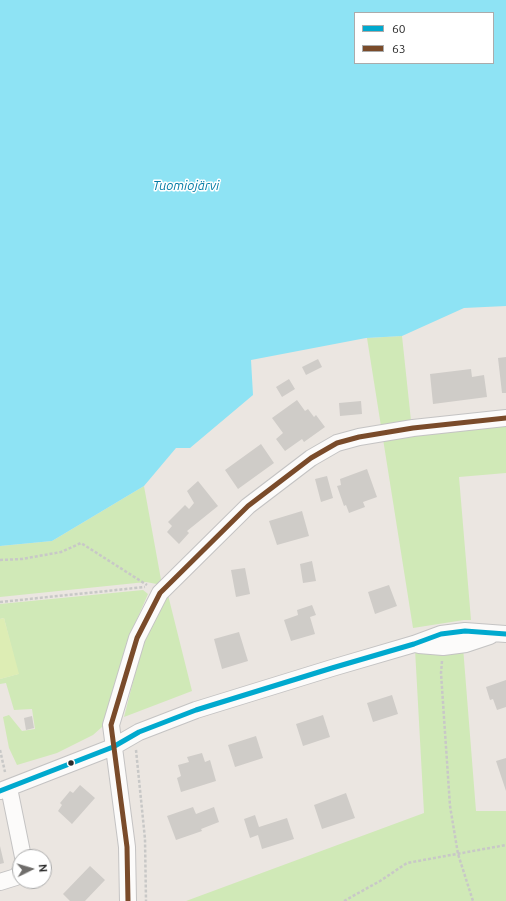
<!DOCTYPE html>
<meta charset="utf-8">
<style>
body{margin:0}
#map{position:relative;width:506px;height:901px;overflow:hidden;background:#ebe6e1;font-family:Ubuntu,sans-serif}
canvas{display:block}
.legend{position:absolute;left:354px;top:12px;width:140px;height:52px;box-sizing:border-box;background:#fff;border:1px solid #ababab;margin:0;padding:5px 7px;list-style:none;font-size:12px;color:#2c2c2c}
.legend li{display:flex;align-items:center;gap:8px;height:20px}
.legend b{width:20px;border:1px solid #ababab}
.north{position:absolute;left:12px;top:849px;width:40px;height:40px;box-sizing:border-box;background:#fff;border:1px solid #ababab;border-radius:50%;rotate:85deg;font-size:11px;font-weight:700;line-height:16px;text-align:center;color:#2c2c2c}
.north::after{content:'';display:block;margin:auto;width:14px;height:18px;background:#6f6d6b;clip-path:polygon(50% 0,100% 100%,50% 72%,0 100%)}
</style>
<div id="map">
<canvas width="506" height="901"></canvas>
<ul class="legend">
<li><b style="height:5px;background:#00a9ce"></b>60</li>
<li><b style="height:5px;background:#7a4b2a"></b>63</li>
</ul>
<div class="north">N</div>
</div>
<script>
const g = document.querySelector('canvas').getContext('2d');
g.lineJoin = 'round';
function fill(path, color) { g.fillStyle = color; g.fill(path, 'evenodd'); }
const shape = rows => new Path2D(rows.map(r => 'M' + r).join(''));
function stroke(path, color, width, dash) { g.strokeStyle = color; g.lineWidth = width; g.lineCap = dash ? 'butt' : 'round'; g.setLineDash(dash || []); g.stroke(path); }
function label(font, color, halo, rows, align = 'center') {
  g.font = font + ' Ubuntu,sans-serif'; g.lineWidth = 3; g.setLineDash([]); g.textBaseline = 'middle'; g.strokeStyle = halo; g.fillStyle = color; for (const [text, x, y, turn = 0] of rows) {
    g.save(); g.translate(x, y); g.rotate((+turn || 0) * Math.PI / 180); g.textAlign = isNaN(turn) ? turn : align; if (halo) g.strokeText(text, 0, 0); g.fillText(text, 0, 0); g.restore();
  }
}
const green = shape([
 [402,336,412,430,506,419,506,473,459,477,471,620,464,620,413,628,367,338],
 [144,486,162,585,146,582,0,597,0,546,52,541],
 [143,590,148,594,131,633,102,727,93,735,57,753,17,765,9,748,3,717,9,715,22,731,35,729,32,709,14,710,6,683,0,684,0,679,18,674,4,618,0,619,0,604],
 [168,595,192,691,124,717,144,639],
 [463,647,476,811,506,811,506,901,186,901,424,813,415,649]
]);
const pitch = shape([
 [4,618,19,674,0,679,0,619]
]);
const water = shape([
 [0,0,506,0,506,306,464,308,402,336,366,338,251,360,253,395,190,448,176,448,144,486,52,541,0,546],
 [355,13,493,13,493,63,355,63]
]);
const building = shape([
 [506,357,506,393,502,393,498,358],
 [318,359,322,367,306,375,302,367],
 [471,369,472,377,484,375,487,397,433,404,430,374],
 [289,379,295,389,282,397,276,387],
 [297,400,305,411,308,409,314,417,316,415,325,427,304,442,302,439,285,451,276,439,283,433,272,418],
 [361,401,362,414,340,416,339,403],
 [261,444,274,463,238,489,225,470],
 [367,469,377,497,363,502,365,507,349,513,346,505,344,506,337,486,341,485,340,479],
 [327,476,333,498,321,502,315,479],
 [198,481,218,506,187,531,189,533,179,544,167,532,172,526,168,522,185,505,189,509,194,503,187,491],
 [302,511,309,536,277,545,269,521],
 [312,561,316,581,303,583,300,564],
 [245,568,250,594,236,597,231,570],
 [389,585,397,606,375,614,368,592],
 [312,605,316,615,310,617,315,634,291,641,284,620,298,615,297,610],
 [239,632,248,661,222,669,214,639],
 [506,680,506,707,497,710,493,699,490,700,486,687],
 [392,695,398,714,373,722,367,703],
 [323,715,330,737,303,746,296,724],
 [32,716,34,728,26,730,24,718],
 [256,736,263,758,235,767,228,745],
 [202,753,205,762,210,760,216,781,181,792,177,778,181,776,178,765,189,762,187,757],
 [506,758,506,791,496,761],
 [80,785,95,798,72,824,58,811,62,805,60,803,70,791,73,793],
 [346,793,355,818,322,829,314,805],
 [193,807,196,814,214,807,219,822,201,829,202,831,176,840,167,816],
 [255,815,259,827,287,818,294,839,262,849,258,835,250,838,244,819],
 [0,846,4,863,0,864],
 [90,866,105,880,85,901,70,901,63,894]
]);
const path = shape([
 [0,560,22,559,61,552,81,543,147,585],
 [0,602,145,587],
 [442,661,441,673,450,806,458,854,473,901],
 [0,750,5,772],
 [136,750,145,839,146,901],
 [344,901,380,881,407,863,506,845]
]);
const minor = shape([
 [419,645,443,647,466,644,490,636],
 [9,788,23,857],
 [0,791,113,747,139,732,196,710,332,668,414,644,441,634,465,631,506,634],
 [0,882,16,877,20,872],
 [128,901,127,847,111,725,137,638,160,593,248,506,311,458,337,443,359,437,413,428,506,418]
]);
const bus1 = shape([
 [0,791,113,747,139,732,196,710,332,668,414,644,441,634,465,631,506,634]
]);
const bus2 = shape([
 [128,901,127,847,111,725,137,638,160,593,248,506,311,458,337,443,359,437,413,428,506,418]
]);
const markers = [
 [71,763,3.5,"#2c2c2c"]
];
const waterNames = [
 ["Tuomiojärvi",186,186]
];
fill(green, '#d0e9b7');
fill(pitch, '#ddedb4');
fill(water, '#8ee3f4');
fill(building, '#cfccc8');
stroke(minor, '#c4c3c3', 18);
stroke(path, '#c8c8c7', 2.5, [3, 2]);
stroke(minor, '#fcfbfa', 16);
stroke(bus1, '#00a9ce', 5);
stroke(bus2, '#7a4b2a', 5);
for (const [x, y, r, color] of markers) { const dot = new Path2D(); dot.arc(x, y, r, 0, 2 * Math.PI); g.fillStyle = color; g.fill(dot); stroke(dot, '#fff', 1.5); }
label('italic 13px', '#017ba5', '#fff', waterNames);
</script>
